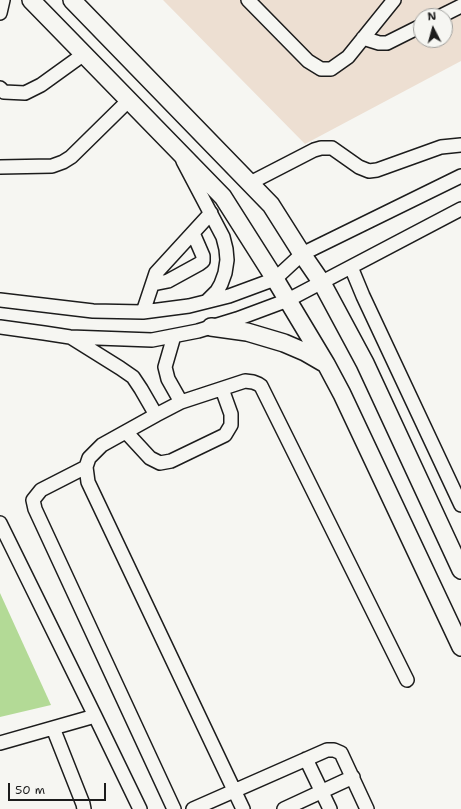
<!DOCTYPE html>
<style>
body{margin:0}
#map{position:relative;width:461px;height:809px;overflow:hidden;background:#f6f6f2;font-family:"Shantell Sans",sans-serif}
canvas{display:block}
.north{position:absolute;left:413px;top:8px;width:40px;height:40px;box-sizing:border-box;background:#f6f6f2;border:1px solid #9f9f9c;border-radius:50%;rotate:354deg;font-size:11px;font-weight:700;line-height:16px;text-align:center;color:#1c1c1c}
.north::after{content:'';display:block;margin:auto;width:14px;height:18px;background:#1c1c1c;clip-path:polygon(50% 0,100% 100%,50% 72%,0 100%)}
.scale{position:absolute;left:8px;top:783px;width:98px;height:18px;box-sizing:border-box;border:2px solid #1c1c1c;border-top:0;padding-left:5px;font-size:12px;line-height:14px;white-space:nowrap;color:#1c1c1c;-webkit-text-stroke:3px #f6f6f2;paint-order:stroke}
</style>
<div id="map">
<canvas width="461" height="809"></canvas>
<div class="north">N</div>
<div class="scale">50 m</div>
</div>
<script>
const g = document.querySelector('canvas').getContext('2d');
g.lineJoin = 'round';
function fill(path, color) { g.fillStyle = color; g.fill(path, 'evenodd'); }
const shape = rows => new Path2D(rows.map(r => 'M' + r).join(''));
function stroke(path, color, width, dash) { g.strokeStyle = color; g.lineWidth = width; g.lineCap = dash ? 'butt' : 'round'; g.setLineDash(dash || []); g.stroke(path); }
const built = shape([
 [163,0,461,0,461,61,305,144],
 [421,16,445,16,445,40,421,40]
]);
const green = shape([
 [0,593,51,705,0,717]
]);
const minor = shape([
 [248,0,308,61,321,69,331,69,348,57,394,0],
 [0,13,3,0],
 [441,16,461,6],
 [363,38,379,43,387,43,421,26],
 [0,88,4,92,25,93,41,85,84,54],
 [183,161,223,237,226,249,227,260,225,273,221,284,217,291,207,301],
 [0,167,52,166,63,162,71,157,129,100],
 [250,183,314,150,321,148,332,148,359,167,369,171,377,170,441,147,461,145],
 [351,267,363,296,461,505],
 [153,284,168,281,199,264,203,261,203,256,193,233],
 [0,300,93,311,143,312,189,306,229,296,275,279,302,254,461,176],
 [143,312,156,273,211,213],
 [0,327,44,333,70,337,152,340,198,331,237,319,288,300,461,209],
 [174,336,165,367,168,379,181,402],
 [72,338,120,368,133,377,141,389,156,415],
 [126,432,150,458,160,463,171,461,225,435,231,425,231,414,222,389],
 [86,467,41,490,33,500,35,509,174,809],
 [0,523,95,716,140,809],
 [53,728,83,804,84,809],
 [0,743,95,716],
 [306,759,330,809],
 [193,809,327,750,334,750,341,753,367,809],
 [243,809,88,482,86,467,89,458,102,445,156,415,181,402,245,381,253,382,258,384,261,386,407,680],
 [284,809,353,777]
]);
const major = shape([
 [31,0,110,81,223,197,275,279,326,364,342,394,461,647],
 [72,0,271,205,302,254,322,283,365,363,461,570],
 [211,327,247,332,284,343,305,352,324,363]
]);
fill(built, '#eddfd2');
fill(green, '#b3da96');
stroke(minor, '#1c1c1c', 16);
stroke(major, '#1c1c1c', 20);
stroke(minor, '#f6f6f2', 13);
stroke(major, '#f6f6f2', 17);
</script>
